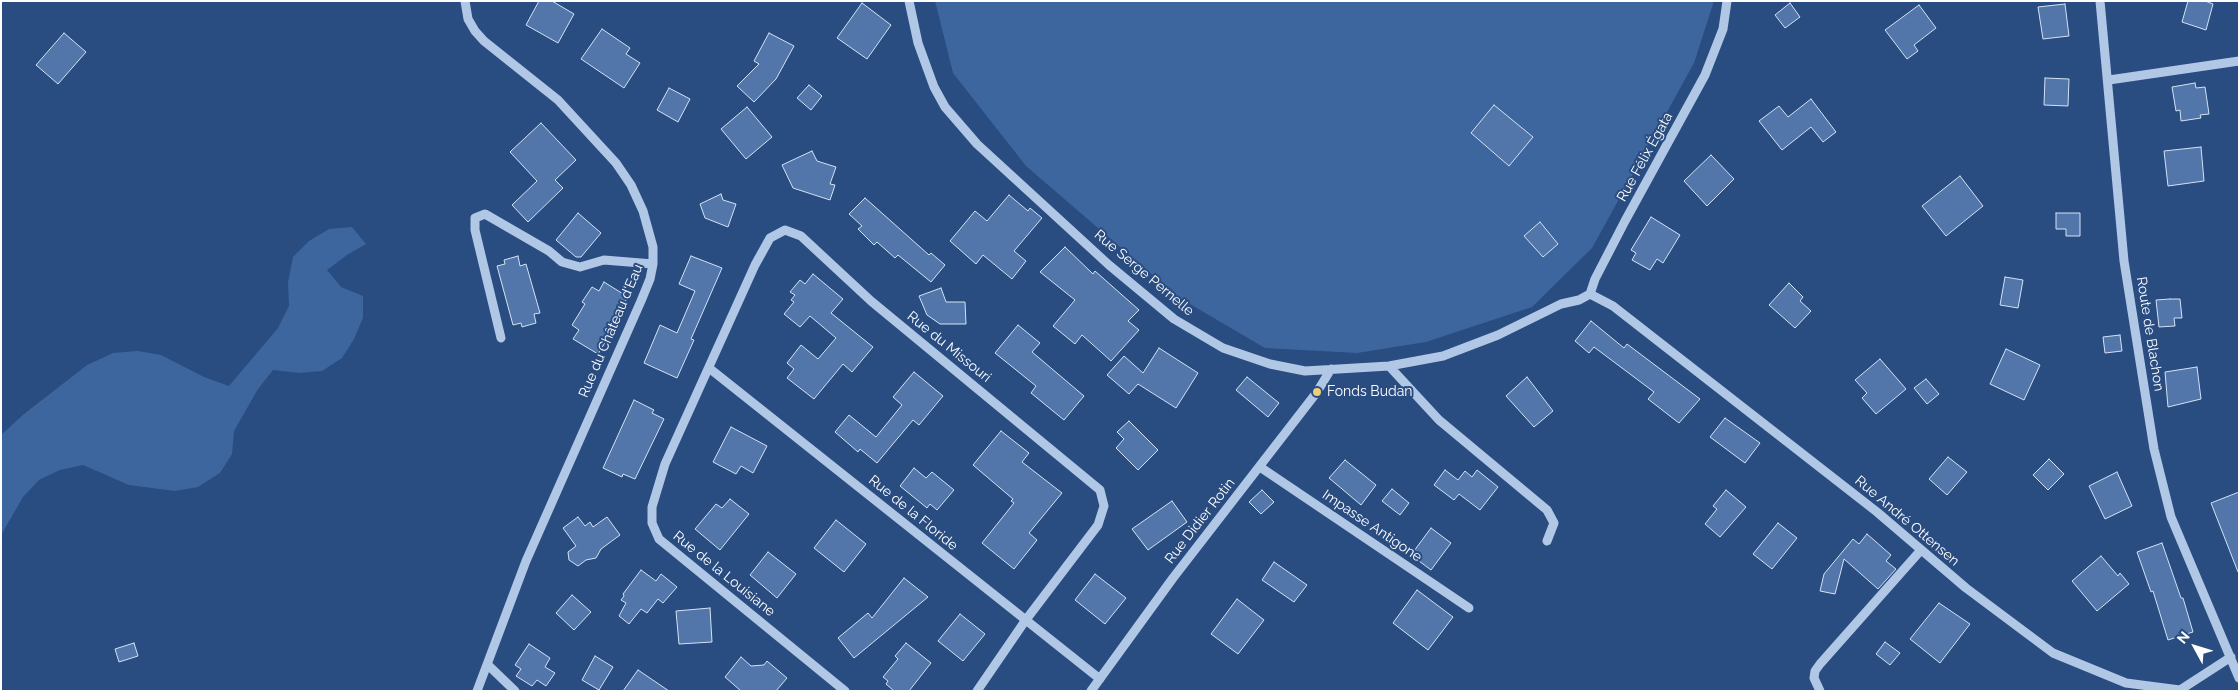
<!DOCTYPE html>
<meta charset="utf-8">
<style>
body{margin:0}
#map{position:relative;width:2240px;height:692px;overflow:hidden;background:#294c81;font-family:Raleway,sans-serif}
canvas{display:block}
.frame{position:absolute;inset:0;border:2px solid #fff;pointer-events:none}
.north{position:absolute;left:2170px;top:622px;width:50px;height:50px;-webkit-text-stroke:4px #294c81;paint-order:stroke;rotate:309deg;font-size:14px;font-weight:700;line-height:20px;text-align:center;color:#fff}
.north::after{content:'';display:block;margin:auto;width:18px;height:22px;background:#fff;clip-path:polygon(50% 0,100% 100%,50% 72%,0 100%)}
</style>
<div id="map">
<canvas width="2240" height="692"></canvas>
<div class="frame"></div>
<div class="north">N</div>
</div>
<script>
const g = document.querySelector('canvas').getContext('2d');
g.lineJoin = 'round';
function fill(path, color) { g.fillStyle = color; g.fill(path, 'evenodd'); }
const shape = rows => new Path2D(rows.map(r => 'M' + r).join(''));
function stroke(path, color, width, dash) { g.strokeStyle = color; g.lineWidth = width; g.lineCap = dash ? 'butt' : 'round'; g.setLineDash(dash || []); g.stroke(path); }
function label(font, color, halo, rows, align = 'center') {
  g.font = font + ' Raleway,sans-serif'; g.lineWidth = 4; g.setLineDash([]); g.textBaseline = 'middle'; g.strokeStyle = halo; g.fillStyle = color; for (const [text, x, y, turn = 0] of rows) {
    g.save(); g.translate(x, y); g.rotate((+turn || 0) * Math.PI / 180); g.textAlign = isNaN(turn) ? turn : align; if (halo) g.strokeText(text, 0, 0); g.fillText(text, 0, 0); g.restore();
  }
}
const green = shape([
 [935,1,1714,1,1694,63,1592,248,1532,307,1426,342,1357,353,1265,348,1178,297,1026,166,953,73],
 [352,227,366,244,347,255,327,270,341,287,363,296,363,318,354,339,342,358,322,371,299,373,273,370,258,389,234,431,232,454,220,473,198,487,175,491,129,485,83,465,60,470,39,480,23,497,1,535,1,435,24,414,87,365,113,353,138,351,161,355,204,377,229,386,278,328,289,306,288,282,293,257,309,241,329,229]
]);
const building = shape([
 [539,1,552,1,574,14,558,43,526,25,539,1],
 [2188,1,2205,1,2213,4,2206,30,2182,22,2188,1],
 [862,3,891,25,867,59,837,38,862,3],
 [1790,3,1800,17,1785,28,1775,15,1790,3],
 [2065,4,2069,36,2043,39,2038,7,2065,4],
 [1919,5,1936,28,1914,45,1918,51,1907,59,1885,30,1919,5],
 [602,29,630,48,626,54,640,63,624,88,581,59,602,29],
 [64,33,86,52,58,84,36,65,64,33],
 [769,33,794,46,776,79,754,102,737,86,759,64,754,61,769,33],
 [2045,78,2069,79,2068,106,2044,105,2045,78],
 [2195,83,2196,88,2205,87,2209,114,2200,115,2201,118,2181,121,2180,110,2176,111,2172,87,2195,83],
 [809,85,822,96,811,110,797,98,809,85],
 [669,88,690,99,678,122,657,110,669,88],
 [1811,99,1836,132,1823,142,1811,127,1782,150,1759,121,1779,106,1788,117,1811,99],
 [1494,105,1533,137,1509,166,1471,133,1494,105],
 [747,107,772,137,746,159,721,129,747,107],
 [541,123,576,160,555,180,563,188,528,222,512,205,537,181,510,152,541,123],
 [2201,147,2204,181,2168,186,2164,151,2201,147],
 [812,151,817,161,836,167,830,184,835,185,830,200,793,188,782,165,812,151],
 [1711,155,1734,179,1707,206,1684,181,1711,155],
 [1960,176,1983,206,1946,236,1922,206,1960,176],
 [721,194,723,200,736,204,728,227,705,218,700,204,721,194],
 [1009,195,1028,211,1030,208,1042,218,1014,251,1026,261,1012,279,983,255,976,264,950,241,975,211,987,221,1009,195],
 [865,198,929,255,931,253,945,265,931,282,898,255,895,258,877,242,874,245,858,229,862,226,849,214,865,198],
 [578,213,601,233,581,257,576,257,556,240,578,213],
 [2056,213,2080,213,2080,236,2066,236,2066,229,2056,229,2056,213],
 [1651,217,1680,235,1663,263,1657,259,1650,270,1632,260,1636,253,1631,250,1651,217],
 [1540,222,1558,244,1543,257,1524,236,1540,222],
 [1065,247,1093,274,1095,271,1139,310,1128,321,1139,330,1111,361,1082,335,1075,344,1053,326,1075,300,1040,272,1065,247],
 [518,256,520,266,526,264,540,313,534,314,536,323,522,327,521,323,513,325,497,266,505,264,504,260,518,256],
 [691,256,722,268,691,339,694,340,677,378,644,363,660,325,677,333,695,291,679,284,691,256],
 [813,274,843,299,831,313,873,347,852,372,843,364,814,399,787,378,794,369,787,363,801,345,818,359,836,338,810,316,800,327,784,314,794,302,791,300,795,295,790,292,800,280,805,284,813,274],
 [2005,277,2023,280,2018,308,2000,305,2005,277],
 [604,282,628,297,610,325,614,328,598,354,573,339,579,330,572,325,585,304,582,302,592,287,599,291,604,282],
 [1789,283,1803,297,1800,301,1811,311,1795,328,1769,305,1789,283],
 [941,288,946,302,965,302,966,324,940,324,927,315,919,296,941,288],
 [2170,299,2180,299,2182,318,2174,318,2175,326,2159,327,2156,300,2170,299],
 [1591,321,1624,348,1627,344,1700,399,1679,423,1648,399,1654,392,1594,347,1589,353,1575,341,1591,321],
 [1018,325,1040,343,1032,352,1084,396,1064,420,1031,393,1036,386,995,353,1018,325],
 [2120,335,2122,351,2105,353,2103,337,2120,335],
 [1159,348,1198,373,1176,408,1138,384,1129,394,1107,375,1124,356,1143,373,1159,348],
 [2006,349,2040,365,2024,400,1990,384,2006,349],
 [1880,359,1906,389,1876,414,1862,398,1867,393,1855,380,1880,359],
 [2197,367,2201,399,2168,407,2165,372,2197,367],
 [914,372,943,396,919,425,913,420,877,463,860,449,858,452,835,432,849,415,876,437,902,405,893,397,914,372],
 [1247,377,1279,403,1268,417,1236,390,1247,377],
 [1527,377,1553,411,1534,427,1506,396,1527,377],
 [1926,379,1939,394,1927,404,1914,388,1926,379],
 [634,400,654,410,652,413,664,419,635,479,623,474,622,477,603,468,634,400],
 [1725,418,1760,443,1745,463,1710,437,1725,418],
 [1129,421,1158,450,1138,470,1116,448,1124,439,1117,432,1129,421],
 [731,427,767,446,753,473,741,466,736,474,713,462,731,427],
 [1001,431,1029,453,1022,462,1062,493,1029,533,1037,540,1014,569,982,543,1014,503,1011,501,1013,499,973,465,1001,431],
 [1948,457,1967,472,1947,495,1929,479,1948,457],
 [2049,459,2064,474,2048,490,2033,475,2049,459],
 [1345,460,1376,485,1361,505,1329,478,1345,460],
 [914,468,926,478,932,472,954,490,937,510,930,504,927,508,900,486,914,468],
 [1445,470,1458,480,1465,471,1472,477,1477,470,1498,487,1480,510,1459,494,1454,500,1434,485,1445,470],
 [2117,472,2132,506,2105,519,2089,486,2117,472],
 [1392,489,1409,503,1400,515,1382,501,1392,489],
 [1262,490,1274,502,1261,514,1249,502,1262,490],
 [1726,490,1746,507,1720,537,1705,524,1717,509,1713,506,1726,490],
 [2239,492,2239,572,2238,572,2211,503,2239,492],
 [730,499,749,514,720,550,695,529,716,504,722,508,730,499],
 [1172,501,1187,522,1148,550,1132,529,1172,501],
 [578,517,585,526,590,522,593,527,607,517,620,535,601,549,596,558,586,560,578,566,569,560,568,552,576,546,563,528,578,517],
 [836,520,866,544,844,572,814,548,836,520],
 [1778,523,1797,538,1772,569,1753,554,1778,523],
 [1431,528,1451,543,1431,570,1411,555,1431,528],
 [1867,534,1891,555,1886,561,1896,569,1878,589,1844,559,1835,594,1820,591,1824,574,1853,539,1859,544,1867,534],
 [2162,543,2181,598,2183,598,2193,632,2168,640,2153,591,2151,592,2137,552,2162,543],
 [768,552,796,574,777,598,750,575,768,552],
 [2101,556,2118,576,2120,573,2129,584,2097,611,2072,581,2101,556],
 [1274,562,1307,585,1294,602,1262,580,1274,562],
 [641,570,656,581,661,574,677,587,663,603,658,599,647,613,641,609,629,624,619,616,626,603,621,600,624,596,623,594,641,570],
 [1095,574,1126,598,1105,624,1075,600,1095,574],
 [904,578,928,597,854,658,838,638,868,613,872,618,904,578],
 [1417,590,1453,617,1428,650,1393,623,1417,590],
 [572,595,591,612,574,630,556,613,572,595],
 [1237,599,1264,620,1238,654,1211,634,1237,599],
 [1939,603,1970,624,1940,663,1910,639,1939,603],
 [710,608,712,642,679,644,676,611,710,608],
 [960,614,985,634,963,661,938,641,960,614],
 [1885,642,1900,653,1890,665,1876,654,1885,642],
 [134,643,138,656,119,662,115,649,134,643],
 [906,643,931,663,909,691,894,691,886,684,888,681,883,677,898,659,895,656,906,643],
 [529,644,550,658,545,667,555,673,546,686,537,680,532,686,516,676,521,669,515,665,529,644],
 [595,656,613,667,599,690,582,680,595,656],
 [741,657,751,666,764,665,767,661,787,678,776,691,741,691,725,677,741,657],
 [638,670,669,691,623,691,638,670]
]);
const minor = shape([
 [465,1,468,19,475,31,484,41,558,100,616,163,631,185,643,211,653,247,653,264,650,279,641,301,526,561,477,691],
 [909,1,918,43,934,87,945,107,977,144,1109,265,1174,319,1223,348,1270,364,1305,371,1389,366,1443,356,1498,335,1561,304,1579,300,1590,294,1595,279,1625,221,1705,75,1723,29,1727,1],
 [2100,1,2124,261,2154,449,2171,517,2239,678],
 [2109,80,2239,61],
 [1590,294,1613,306,1877,512,1966,588,2053,653,2126,683,2180,690,2231,657],
 [501,338,475,230,475,218,485,214,549,251,562,262,580,267,604,260,653,264],
 [1389,366,1439,420,1547,510,1554,523,1547,541],
 [709,368,1100,679],
 [1260,467,1469,608],
 [488,665,515,691],
 [845,691,659,539,652,523,652,507,665,464,755,265,770,238,785,230,801,236,871,301,1100,490,1104,506,1098,525,1025,621,977,691],
 [1091,691,1173,578,1317,392,1331,369],
 [1820,691,1814,678,1815,671,1820,664,1921,550]
]);
const markers = [
 [1317,392,5,"#eccf79"]
];
const streetNames = [
 ["Rue Félix Égata",1645,157,-61],
 ["Rue Serge Pernelle",1144,273,40],
 ["Rue du Château d'Eau",611,331,-67],
 ["Route de Blachon",2150,334,81],
 ["Rue du Missouri",949,347,39],
 ["Rue de la Floride",913,513,39],
 ["Rue Didier Rotin",1200,521,-52],
 ["Rue André Ottensen",1907,521,40],
 ["Impasse Antigone",1372,526,34],
 ["Rue de la Louisiane",724,574,39]
];
const poiNames = [
 ["Fonds Budan",1327,392]
];
fill(green, '#3e669e');
fill(building, '#5276a9');
stroke(building, '#d4e2f5', 1);
stroke(minor, '#b1c7e6', 9);
for (const [x, y, r, color] of markers) { const dot = new Path2D(); dot.arc(x, y, r, 0, 2 * Math.PI); g.fillStyle = color; g.fill(dot); stroke(dot, '#294c81', 2); }
label('14px', '#fff', '#294c81', streetNames);
label('14px', '#fff', '#294c81', poiNames, 'left');
</script>
